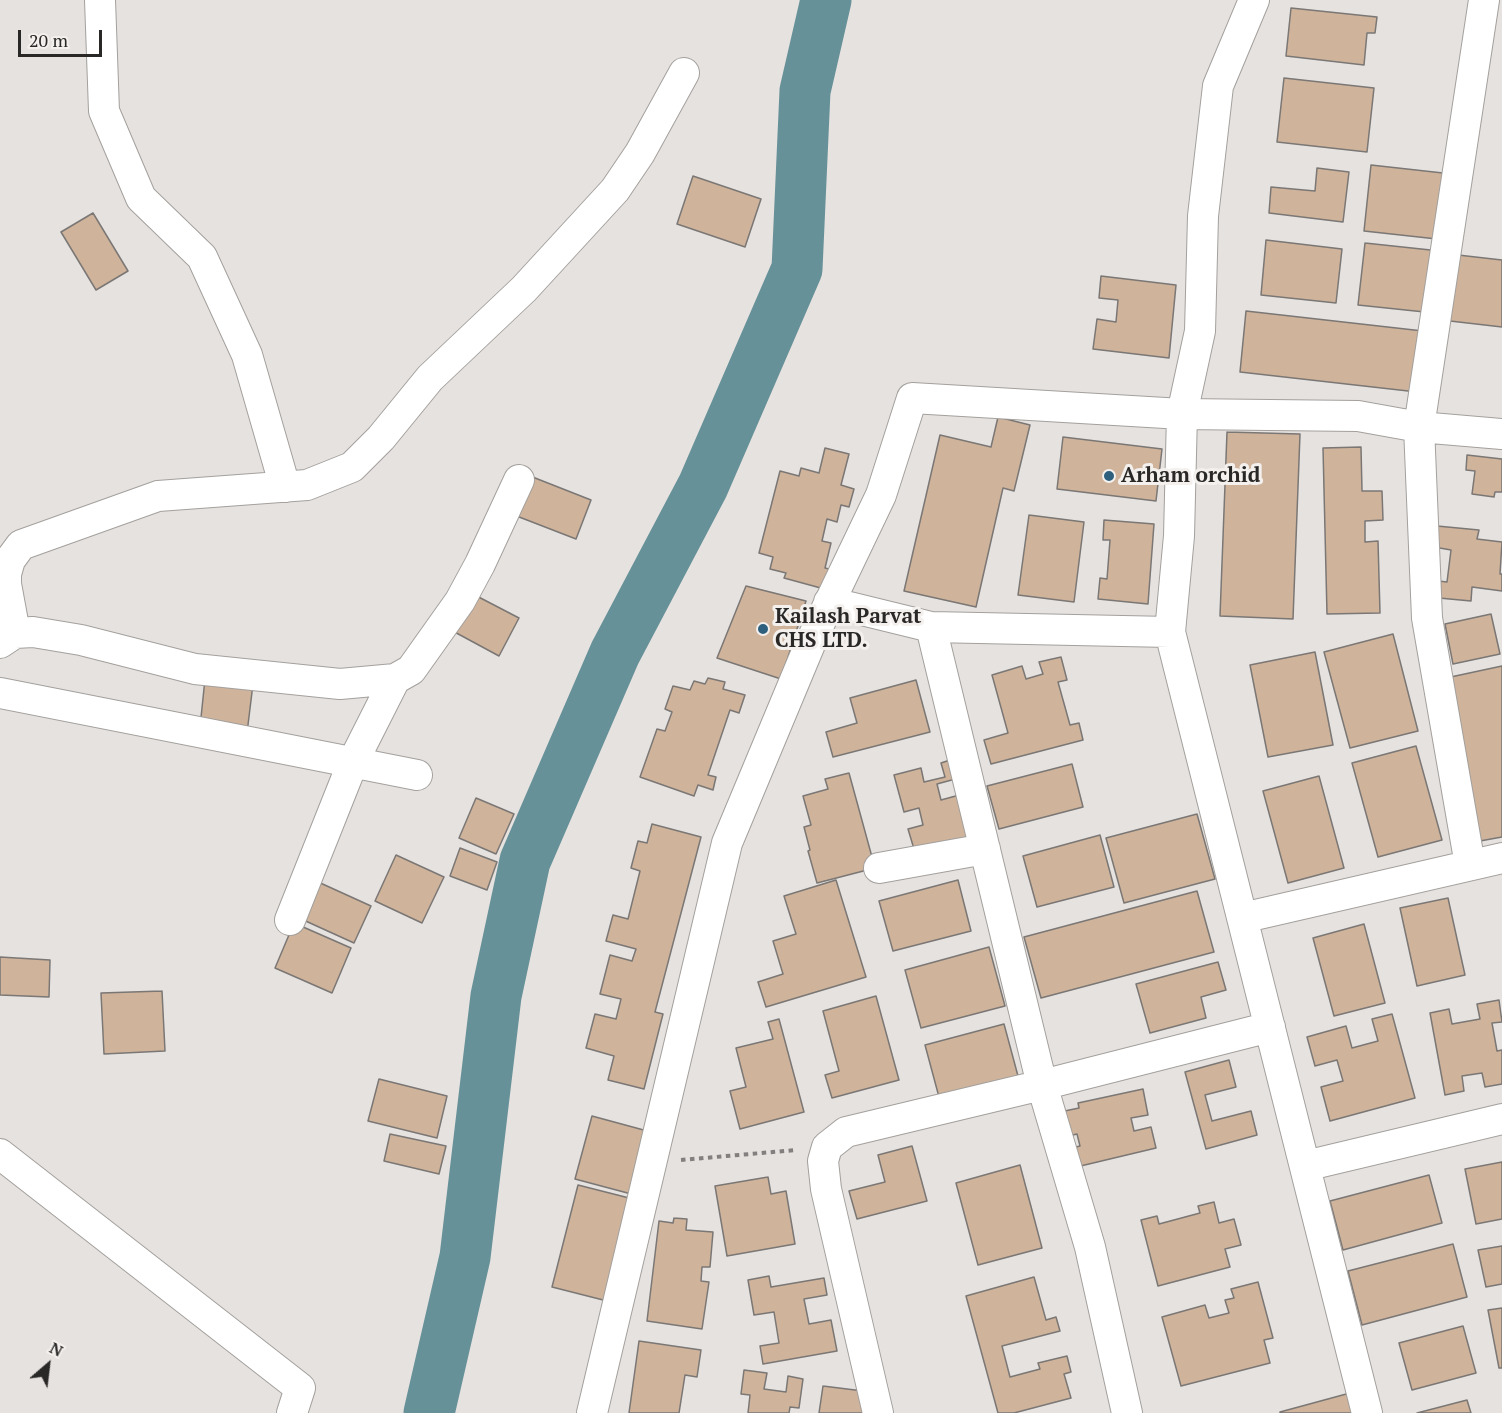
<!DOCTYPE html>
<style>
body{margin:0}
#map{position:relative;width:1502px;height:1413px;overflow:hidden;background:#e6e2e0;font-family:"PT Serif",serif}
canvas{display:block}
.north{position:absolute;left:18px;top:1335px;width:60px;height:60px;-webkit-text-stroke:4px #f3f0ed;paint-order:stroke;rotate:28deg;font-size:16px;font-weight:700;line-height:24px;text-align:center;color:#292827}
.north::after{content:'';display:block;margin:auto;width:21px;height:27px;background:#292827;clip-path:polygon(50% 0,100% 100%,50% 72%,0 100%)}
.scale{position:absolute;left:18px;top:30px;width:84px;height:27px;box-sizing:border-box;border:3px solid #292827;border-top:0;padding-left:8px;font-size:18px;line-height:21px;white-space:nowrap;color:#292827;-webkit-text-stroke:4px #f3f0ed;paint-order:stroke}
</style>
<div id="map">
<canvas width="1502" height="1413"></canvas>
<div class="north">N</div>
<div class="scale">20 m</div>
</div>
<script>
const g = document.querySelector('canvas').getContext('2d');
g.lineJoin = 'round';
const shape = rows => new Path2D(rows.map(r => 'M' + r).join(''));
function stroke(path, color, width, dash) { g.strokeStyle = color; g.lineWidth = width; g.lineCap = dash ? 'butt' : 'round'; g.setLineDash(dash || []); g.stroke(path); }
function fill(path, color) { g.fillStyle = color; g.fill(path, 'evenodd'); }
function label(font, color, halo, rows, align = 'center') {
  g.font = font + ' "PT Serif",serif'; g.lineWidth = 6; g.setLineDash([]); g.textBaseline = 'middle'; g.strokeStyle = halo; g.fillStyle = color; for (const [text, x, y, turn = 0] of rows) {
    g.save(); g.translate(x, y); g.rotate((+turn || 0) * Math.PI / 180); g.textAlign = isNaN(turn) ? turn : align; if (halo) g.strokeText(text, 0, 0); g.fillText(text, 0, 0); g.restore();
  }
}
const river = shape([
 [429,1413,465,1257,496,996,525,861,615,653,703,486,797,269,805,91,826,0]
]);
const building = shape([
 [1291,8,1377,17,1375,33,1367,33,1364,65,1286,56,1291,8],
 [1284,78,1374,88,1367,152,1277,142,1284,78],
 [1371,165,1452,174,1446,240,1364,231,1371,165],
 [1317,168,1349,172,1343,222,1269,213,1271,187,1315,191,1317,168],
 [693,176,761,199,745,247,677,224,693,176],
 [93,213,128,271,96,290,61,232,93,213],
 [1266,240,1342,249,1336,303,1261,295,1266,240],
 [1365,243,1440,251,1434,313,1358,305,1365,243],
 [1458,255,1502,260,1502,327,1450,321,1458,255],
 [1101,276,1176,285,1169,358,1093,349,1097,319,1116,322,1118,300,1099,298,1101,276],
 [1246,311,1423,331,1417,392,1240,372,1246,311],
 [998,417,1030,425,1014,491,1003,488,976,607,904,591,940,435,991,447,998,417],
 [1227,432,1300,434,1293,619,1220,616,1227,432],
 [1063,437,1162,449,1156,501,1057,489,1063,437],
 [1361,447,1362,491,1382,491,1383,520,1365,521,1365,542,1378,541,1380,613,1327,614,1323,448,1361,447],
 [825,448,849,454,841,485,854,489,849,507,841,505,837,522,827,519,822,541,831,543,825,568,833,570,828,590,784,578,786,573,770,569,773,557,759,553,780,471,799,476,801,468,819,473,825,448],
 [1467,455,1502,459,1502,492,1495,492,1494,497,1472,494,1475,471,1466,470,1467,455],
 [530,476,591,500,576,539,514,515,530,476],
 [1029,515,1084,522,1074,602,1018,595,1029,515],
 [1104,520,1154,524,1148,604,1098,599,1100,578,1107,579,1110,540,1103,540,1104,520],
 [1437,526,1479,530,1477,539,1502,542,1500,574,1502,574,1502,591,1472,587,1471,601,1428,597,1430,580,1447,582,1451,550,1434,547,1437,526],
 [746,586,806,601,781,679,717,658,746,586],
 [469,592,519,618,499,656,449,629,469,592],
 [1491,614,1500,654,1453,664,1445,624,1491,614],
 [1393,634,1418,731,1350,748,1324,652,1393,634],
 [1315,652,1333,745,1268,757,1250,665,1315,652],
 [1061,657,1067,680,1058,682,1070,725,1079,723,1083,740,991,764,984,740,1008,733,992,675,1022,666,1026,679,1043,674,1039,662,1061,657],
 [1502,666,1502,837,1480,841,1446,678,1502,666],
 [708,678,725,682,723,689,745,695,739,713,730,710,708,775,716,777,713,790,698,785,694,796,640,777,657,729,665,731,672,712,665,709,673,686,690,690,694,681,705,684,708,678],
 [205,679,253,684,247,733,200,727,205,679],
 [916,680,930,732,833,757,826,732,857,723,850,698,916,680],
 [1416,746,1442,840,1378,857,1352,763,1416,746],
 [953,759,959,778,937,784,941,800,963,794,976,843,917,859,908,829,923,825,919,808,904,812,894,775,921,768,924,782,945,777,941,763,953,759],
 [1072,764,1083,807,999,829,987,786,1072,764],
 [849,773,875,868,817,883,808,851,810,850,804,827,811,825,803,796,828,789,825,779,849,773],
 [1319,776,1344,868,1288,883,1263,791,1319,776],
 [476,798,514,814,496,854,459,838,476,798],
 [1197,814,1215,879,1124,903,1106,838,1197,814],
 [652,824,701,837,655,1012,663,1014,644,1089,608,1080,614,1056,586,1048,595,1014,616,1019,621,999,600,994,610,955,632,961,636,949,606,941,613,915,628,919,640,871,631,868,638,841,647,843,652,824],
 [1100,835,1114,887,1037,907,1023,856,1100,835],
 [460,848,497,862,487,890,450,876,460,848],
 [396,855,444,877,422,923,375,901,396,855],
 [836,880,866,977,766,1007,758,982,783,974,773,941,796,934,784,896,836,880],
 [958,880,971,931,893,951,879,901,958,880],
 [316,881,371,906,354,943,299,918,316,881],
 [1197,891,1214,952,1041,998,1024,937,1197,891],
 [1448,898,1465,975,1417,986,1400,908,1448,898],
 [294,923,351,948,332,993,275,968,294,923],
 [1364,924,1385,1003,1334,1016,1313,938,1364,924],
 [989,947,1005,1006,921,1028,905,970,989,947],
 [0,957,50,960,49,997,0,995,0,957],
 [1218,962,1226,990,1201,997,1206,1018,1150,1033,1136,984,1218,962],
 [162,991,165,1051,104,1054,101,993,162,991],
 [876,996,899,1080,832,1098,825,1075,839,1071,823,1011,876,996],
 [1499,1000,1502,1022,1492,1023,1497,1051,1502,1050,1502,1084,1485,1087,1482,1073,1462,1076,1464,1091,1445,1095,1430,1013,1449,1009,1452,1024,1480,1019,1477,1004,1499,1000],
 [1392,1014,1415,1098,1330,1121,1321,1087,1343,1081,1337,1060,1315,1066,1307,1037,1346,1026,1352,1048,1378,1041,1372,1019,1392,1014],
 [779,1019,804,1112,740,1129,730,1091,746,1087,736,1048,773,1039,768,1022,779,1019],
 [1004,1024,1018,1076,939,1097,925,1045,1004,1024],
 [1229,1060,1236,1087,1205,1095,1212,1121,1251,1111,1257,1135,1206,1149,1185,1072,1229,1060],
 [379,1079,447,1096,437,1138,368,1121,379,1079],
 [1143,1089,1148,1115,1131,1118,1134,1131,1151,1127,1156,1148,1068,1169,1063,1150,1080,1146,1077,1134,1061,1138,1055,1113,1079,1108,1078,1103,1143,1089],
 [592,1116,651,1132,635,1195,575,1179,592,1116],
 [390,1134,446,1146,439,1174,384,1161,390,1134],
 [912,1146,927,1201,857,1219,849,1191,885,1182,878,1155,912,1146],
 [1502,1162,1502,1219,1476,1224,1465,1169,1502,1162],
 [1020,1165,1042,1248,978,1265,956,1183,1020,1165],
 [1429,1175,1442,1223,1343,1250,1330,1201,1429,1175],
 [768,1177,771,1194,786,1191,795,1244,727,1256,715,1186,768,1177],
 [578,1185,637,1200,611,1302,552,1287,578,1185],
 [1214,1202,1219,1223,1234,1219,1241,1245,1225,1249,1230,1267,1158,1286,1141,1220,1157,1216,1159,1224,1200,1213,1198,1206,1214,1202],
 [674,1218,687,1219,686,1230,713,1232,710,1267,702,1267,701,1281,709,1282,702,1329,647,1321,659,1221,673,1223,674,1218],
 [1453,1244,1467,1297,1362,1325,1348,1271,1453,1244],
 [1502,1246,1502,1284,1486,1287,1478,1250,1502,1246],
 [769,1276,771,1287,824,1278,827,1295,804,1299,809,1324,831,1320,837,1351,763,1364,760,1346,779,1343,774,1312,754,1315,748,1280,769,1276],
 [1034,1277,1046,1320,1056,1317,1060,1331,1002,1346,1010,1377,1040,1369,1038,1363,1067,1356,1071,1372,1064,1374,1071,1398,1014,1413,998,1413,966,1296,1034,1277],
 [1258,1282,1273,1338,1264,1340,1270,1363,1181,1386,1162,1317,1205,1305,1209,1318,1229,1313,1225,1300,1234,1298,1231,1289,1258,1282],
 [1502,1308,1502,1368,1499,1368,1488,1310,1502,1308],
 [1463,1326,1476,1373,1412,1390,1399,1343,1463,1326],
 [639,1341,701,1350,697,1377,685,1375,679,1413,629,1413,639,1341],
 [744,1370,767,1373,764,1389,786,1392,788,1376,803,1379,799,1408,790,1407,789,1413,748,1413,750,1395,741,1394,744,1370],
 [823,1386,871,1392,868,1413,819,1413,823,1386],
 [1350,1393,1355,1413,1280,1413,1280,1412,1350,1393],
 [1467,1400,1471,1413,1417,1413,1467,1400]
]);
const path = shape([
 [681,1160,796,1150]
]);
const minor = shape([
 [100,0,104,111,141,198,202,257,247,355,285,487],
 [1254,0,1218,86,1203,216,1200,331,1182,414,1179,536,1170,632,1367,1413],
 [829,602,931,627,1170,632],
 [931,627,1042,1085,1090,1247,1127,1413],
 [15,633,6,584,6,574,10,560,21,545,158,496,307,485,352,467,381,438,430,378,524,289,615,190,640,153,684,73],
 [0,643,15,633,33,632,81,640,195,669,340,684,395,679,411,670,460,601,480,564,519,480],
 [0,693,417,775],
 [1470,865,1427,618,1419,427,1484,0],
 [879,868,985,849],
 [1242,918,1502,858],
 [290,920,353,762,395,679],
 [0,1154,300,1388,292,1413],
 [1305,1166,1502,1119],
 [592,1413,727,843,813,637,881,495,912,398,1182,414,1358,416,1419,427,1502,434],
 [878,1413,826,1189,823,1161,827,1147,846,1132,1042,1085,1270,1027]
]);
const markers = [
 [1109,476,6,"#2e5f7d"],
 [763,629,6,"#2e5f7d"]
];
const poiNames = [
 ["Arham orchid",1121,476],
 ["Kailash Parvat",775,617],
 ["CHS LTD.",775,641]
];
stroke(river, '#679198', 51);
fill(building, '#cfb39b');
stroke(building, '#7a7775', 1.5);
stroke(minor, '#a3a09d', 32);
stroke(path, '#827f7e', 4, [4.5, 4.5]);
stroke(minor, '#fff', 30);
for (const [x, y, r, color] of markers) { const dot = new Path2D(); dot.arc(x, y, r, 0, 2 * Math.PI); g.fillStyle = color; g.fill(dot); stroke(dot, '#f3f0ed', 2); }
label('bold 21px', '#292827', '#f3f0ed', poiNames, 'left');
</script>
